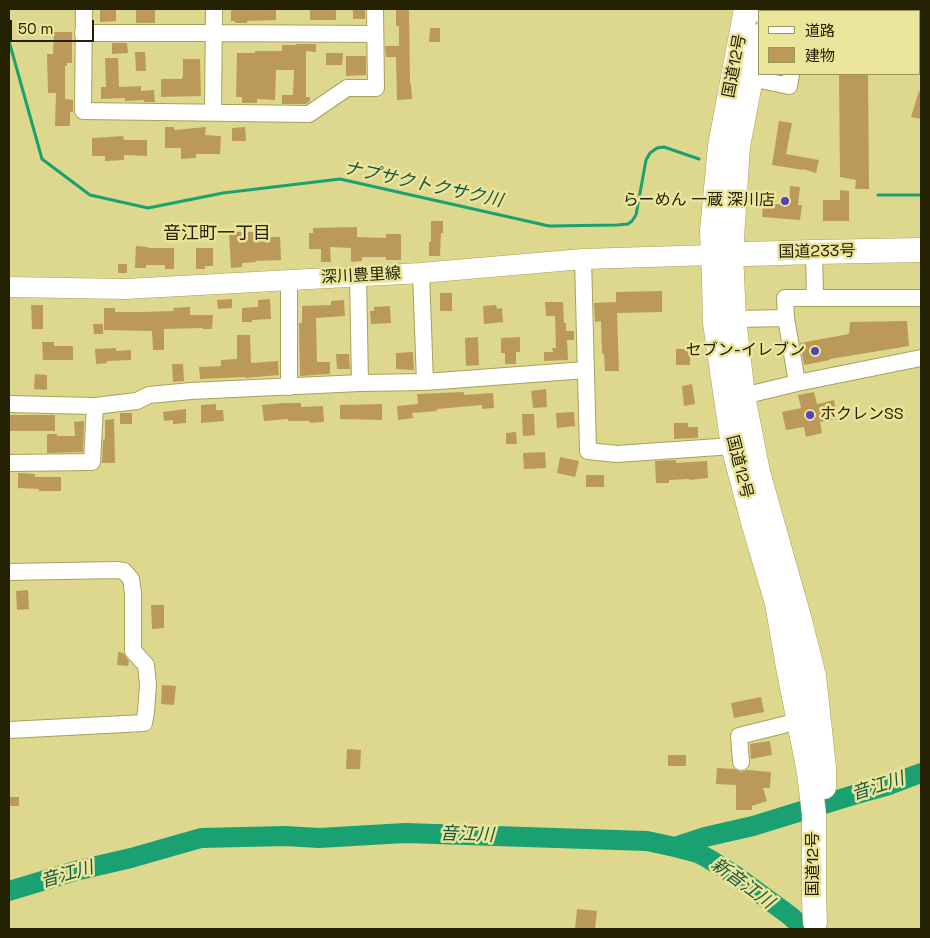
<!DOCTYPE html>
<meta charset="utf-8">
<style>
body{margin:0}
#map{position:relative;width:930px;height:938px;overflow:hidden;background:#ded78e;font-family:"Space Grotesk","Noto Sans JP",sans-serif}
canvas{display:block}
.frame{position:absolute;inset:0;border:10px solid #242103;pointer-events:none}
.legend{position:absolute;left:758px;top:10px;width:162px;height:65px;box-sizing:border-box;background:#ebe49b;border:1px solid #9b965e;margin:0;padding:6px 9px;list-style:none;font-size:15px;color:#242103}
.legend li{display:flex;align-items:center;gap:10px;height:25px}
.legend b{width:25px;border:1px solid #9b965e}
.scale{position:absolute;left:10px;top:20px;width:84px;height:22px;box-sizing:border-box;border:2px solid #242103;border-top:0;padding-left:6px;font-size:15px;line-height:18px;white-space:nowrap;color:#242103;-webkit-text-stroke:4px #ebe49b;paint-order:stroke}
</style>
<div id="map">
<canvas width="930" height="938"></canvas>
<div class="frame"></div>
<ul class="legend">
<li><b style="height:6px;background:#fff"></b>道路</li>
<li><b style="height:14px;background:#bb9a59"></b>建物</li>
</ul>
<div class="scale">50 m</div>
</div>
<script>
const g = document.querySelector('canvas').getContext('2d');
g.lineJoin = 'round';
const shape = rows => new Path2D(rows.map(r => 'M' + r).join(''));
function stroke(path, color, width, dash) { g.strokeStyle = color; g.lineWidth = width; g.lineCap = dash ? 'butt' : 'round'; g.setLineDash(dash || []); g.stroke(path); }
function fill(path, color) { g.fillStyle = color; g.fill(path, 'evenodd'); }
function label(font, color, halo, rows, align = 'center') {
  g.font = font + ' "Space Grotesk","Noto Sans JP",sans-serif'; g.lineWidth = 5; g.setLineDash([]); g.textBaseline = 'middle'; g.strokeStyle = halo; g.fillStyle = color; for (const [text, x, y, turn = 0] of rows) {
    g.save(); g.translate(x, y); g.rotate((+turn || 0) * Math.PI / 180); g.textAlign = isNaN(turn) ? turn : align; if (halo) g.strokeText(text, 0, 0); g.fillText(text, 0, 0); g.restore();
  }
}
const stream = shape([
 [9,41,42,159,90,195,148,208,223,193,340,179,549,226,617,225,628,224,632,221,636,215,646,160,650,153,657,148,664,147,699,159],
 [878,195,921,195]
]);
const river = shape([
 [675,847,705,837,753,826,860,793,889,785,921,773],
 [9,891,75,871,131,858,201,838,285,836,319,838,405,833,647,841,675,847,698,853,709,859,736,876,789,915,805,929]
]);
const building = shape([
 [100,9,116,9,116,21,100,22],
 [136,9,155,9,155,23,136,23],
 [231,9,276,9,276,20,247,21,247,23,235,23,235,21,231,21],
 [310,9,336,9,336,20,310,20],
 [353,9,365,9,365,19,353,19],
 [396,9,409,9,410,84,411,84,412,99,397,100,396,57,386,57,385,46,399,46,399,26,396,26],
 [430,28,440,28,440,42,429,42],
 [54,32,72,32,72,63,67,63,67,66,65,66,65,99,73,100,73,112,70,112,70,126,55,126,56,93,48,93,47,54,53,54],
 [112,43,127,43,128,53,112,54],
 [296,44,316,44,316,52,306,51,306,97,310,97,310,101,306,104,282,104,282,95,293,95,294,70,276,70,275,100,257,99,257,103,242,103,242,97,236,97,237,53,255,53,255,51,282,51,282,45,296,45],
 [135,52,145,52,146,71,136,71],
 [326,53,343,53,342,65,326,65],
 [346,56,366,56,366,75,346,76],
 [105,58,118,58,119,87,141,86,141,91,154,90,155,102,144,102,144,100,125,101,125,98,101,99,101,87,106,87],
 [183,59,200,59,201,96,161,97,161,79,182,79,182,77,183,77],
 [839,74,868,74,869,189,855,189,856,180,840,177],
 [919,91,921,92,921,119,911,117],
 [779,121,792,123,786,154,819,160,816,173,803,169,803,170,772,165],
 [165,127,174,127,174,130,206,127,205,135,221,136,220,154,196,154,196,158,181,159,181,148,165,148],
 [245,127,246,141,232,141,232,128],
 [123,136,124,140,147,140,147,156,124,155,124,160,105,161,105,156,92,156,92,138],
 [790,186,800,187,798,205,802,205,800,220,762,217,763,203,789,205],
 [840,190,849,191,849,221,823,221,823,200,840,200],
 [431,221,443,221,443,233,441,233,440,256,429,256,429,242,431,242],
 [357,227,357,237,386,238,386,234,401,234,401,260,386,260,386,257,362,257,362,261,351,262,351,248,330,247,331,262,321,262,321,249,309,249,309,233,313,233,313,228],
 [229,232,256,232,257,237,280,237,281,260,256,261,256,262,242,263,242,267,231,268],
 [136,246,148,247,148,248,174,248,174,269,165,269,165,265,146,265,146,268,135,268],
 [196,248,213,248,213,266,205,266,205,269,196,269],
 [118,264,127,264,127,273,118,273],
 [662,291,662,312,617,313,619,371,605,371,604,354,602,354,601,321,595,322,594,303,616,302,616,292],
 [440,293,452,293,452,311,440,311],
 [232,299,232,308,218,309,217,300],
 [270,299,271,319,252,320,252,322,242,322,242,308,258,307,258,300],
 [344,300,345,316,316,318,317,362,330,362,330,374,300,376,299,323,302,323,302,306,331,305,331,301],
 [545,302,563,302,564,323,566,323,566,331,574,331,574,340,567,340,568,360,544,361,544,352,553,352,552,348,556,348,555,316,546,316],
 [31,305,43,305,43,329,32,329],
 [496,305,497,309,502,308,503,322,484,324,483,306],
 [390,306,391,323,371,324,370,311,374,311,374,307],
 [190,307,190,315,213,315,212,329,203,329,203,328,164,329,164,350,153,350,152,331,104,330,104,308,115,308,115,312,142,312,174,311,173,308],
 [907,321,909,346,830,359,830,360,804,365,800,343,849,334,850,322],
 [93,324,103,324,103,334,94,334],
 [237,335,250,335,251,363,278,361,279,375,245,378,245,377,200,379,199,367,221,366,221,360,237,359],
 [478,337,479,365,466,366,465,338],
 [520,337,520,352,516,352,516,364,505,364,505,353,501,353,501,338],
 [42,342,54,342,54,346,73,346,73,360,43,360],
 [116,348,116,351,131,350,131,360,107,361,107,363,96,364,95,349],
 [676,349,690,349,690,365,676,365],
 [413,352,414,370,396,369,396,353],
 [336,354,349,354,350,369,337,369],
 [172,364,183,364,184,381,173,382],
 [35,374,47,375,47,390,34,389],
 [692,384,695,404,684,406,682,386],
 [546,389,547,407,533,408,531,391],
 [464,392,464,395,493,393,494,408,482,409,482,405,437,409,437,411,412,413,413,418,398,420,397,406,418,404,417,394],
 [814,392,817,404,834,400,838,419,820,422,822,433,806,437,804,427,786,430,782,412,801,408,798,395],
 [284,403,301,403,301,407,323,406,324,422,310,423,309,421,288,421,288,419,264,421,262,405],
 [216,404,216,410,223,410,224,421,201,423,201,405],
 [382,404,382,420,340,419,340,405],
 [186,409,186,423,173,424,173,420,164,421,163,412],
 [574,412,575,426,557,428,556,413],
 [120,413,132,413,132,424,120,424],
 [522,414,534,414,535,435,523,436],
 [9,415,55,415,55,431,9,431],
 [114,419,115,463,102,463,103,440,105,439,105,420],
 [84,421,83,452,47,453,47,434,57,434,57,436,75,436,74,422],
 [674,423,688,423,688,427,698,427,698,438,674,439],
 [516,432,517,444,506,444,506,433],
 [545,452,546,468,524,469,523,453],
 [560,457,579,461,575,477,557,473],
 [676,460,676,463,707,461,708,478,689,480,689,479,669,480,669,483,656,483,655,461],
 [18,473,35,474,35,477,61,477,61,491,39,491,39,489,18,488],
 [586,475,604,475,604,487,586,487],
 [28,590,29,609,17,610,16,591],
 [151,605,164,605,164,628,152,629],
 [118,652,123,653,129,661,128,666,117,665],
 [162,685,176,686,174,705,161,704],
 [761,697,764,712,734,718,731,703],
 [770,741,772,755,751,759,750,744],
 [347,749,361,750,360,769,346,769],
 [668,755,686,755,686,766,668,766],
 [717,768,734,769,741,772,747,770,771,772,770,788,763,788,767,801,752,806,752,810,736,810,736,785,716,784],
 [9,797,19,797,19,806,9,806],
 [577,909,597,911,595,929,575,929]
]);
const minor = shape([
 [84,9,83,111,309,114,347,88,376,88,375,9],
 [804,11,804,9],
 [83,33,214,33,375,34],
 [751,78,789,86,791,74],
 [213,112,214,9],
 [814,252,815,297],
 [583,259,588,451,617,454,733,446],
 [421,273,425,382],
 [358,276,360,383],
 [289,280,289,387],
 [734,319,786,318],
 [797,383,786,318,785,298,921,298],
 [743,396,797,383,921,358],
 [9,404,95,406,137,401,149,395,191,391,360,383,425,382,586,370],
 [9,463,92,462,95,406],
 [9,572,116,570,124,571,131,579,133,593,133,651,146,665,148,685,146,712,144,723,9,730],
 [741,762,739,736,799,721]
]);
const major = shape([
 [9,287,125,289,421,273,583,259,713,255]
]);
const highway = shape([
 [746,9,720,146,712,231,714,279,715,323,733,446,753,522,777,603,788,667,809,772,814,814,814,898,815,922],
 [763,11,763,9],
 [759,36,738,146,731,254,734,319,743,396,758,472,799,617,814,676,824,767,824,787],
 [715,255,814,252,921,250]
]);
const markers = [
 [785,201,5,"#5342ba"],
 [815,351,5,"#5342ba"],
 [810,415,5,"#5342ba"]
];
const streetNames = [
 ["国道12号",735,66,-79],
 ["国道233号",817,252,-1],
 ["深川豊里線",361,276,-3],
 ["国道12号",739,467,76],
 ["国道12号",814,864,-90]
];
const poiNames = [
 ["らーめん 一蔵 深川店",775,201],
 ["セブン-イレブン",805,351],
 ["ホクレンSS",820,415,"left"]
];
const waterNames = [
 ["ナプサクトクサク川",423,185,12],
 ["音江川",878,787,-18],
 ["音江川",467,835,2],
 ["音江川",67,875,-16],
 ["新音江川",742,884,36]
];
const neighbourhoodNames = [
 ["音江町一丁目",217,234]
];
stroke(stream, '#1aa172', 3);
stroke(river, '#1aa172', 20);
fill(building, '#bb9a59');
stroke(minor, '#a8a15a', 18);
stroke(major, '#a8a15a', 21);
stroke(highway, '#a8a15a', 25);
stroke(minor, '#fff', 16);
stroke(major, '#fff', 20);
stroke(highway, '#fff', 24);
for (const [x, y, r, color] of markers) { const dot = new Path2D(); dot.arc(x, y, r, 0, 2 * Math.PI); g.fillStyle = color; g.fill(dot); stroke(dot, '#ebe49b', 2); }
label('16px', '#242103', '#ebe49b', streetNames);
label('16px', '#242103', '#ebe49b', poiNames, 'right');
label('italic 18px', '#195840', '#ebe49b', waterNames);
label('18px', '#242103', '#ebe49b', neighbourhoodNames);
</script>
